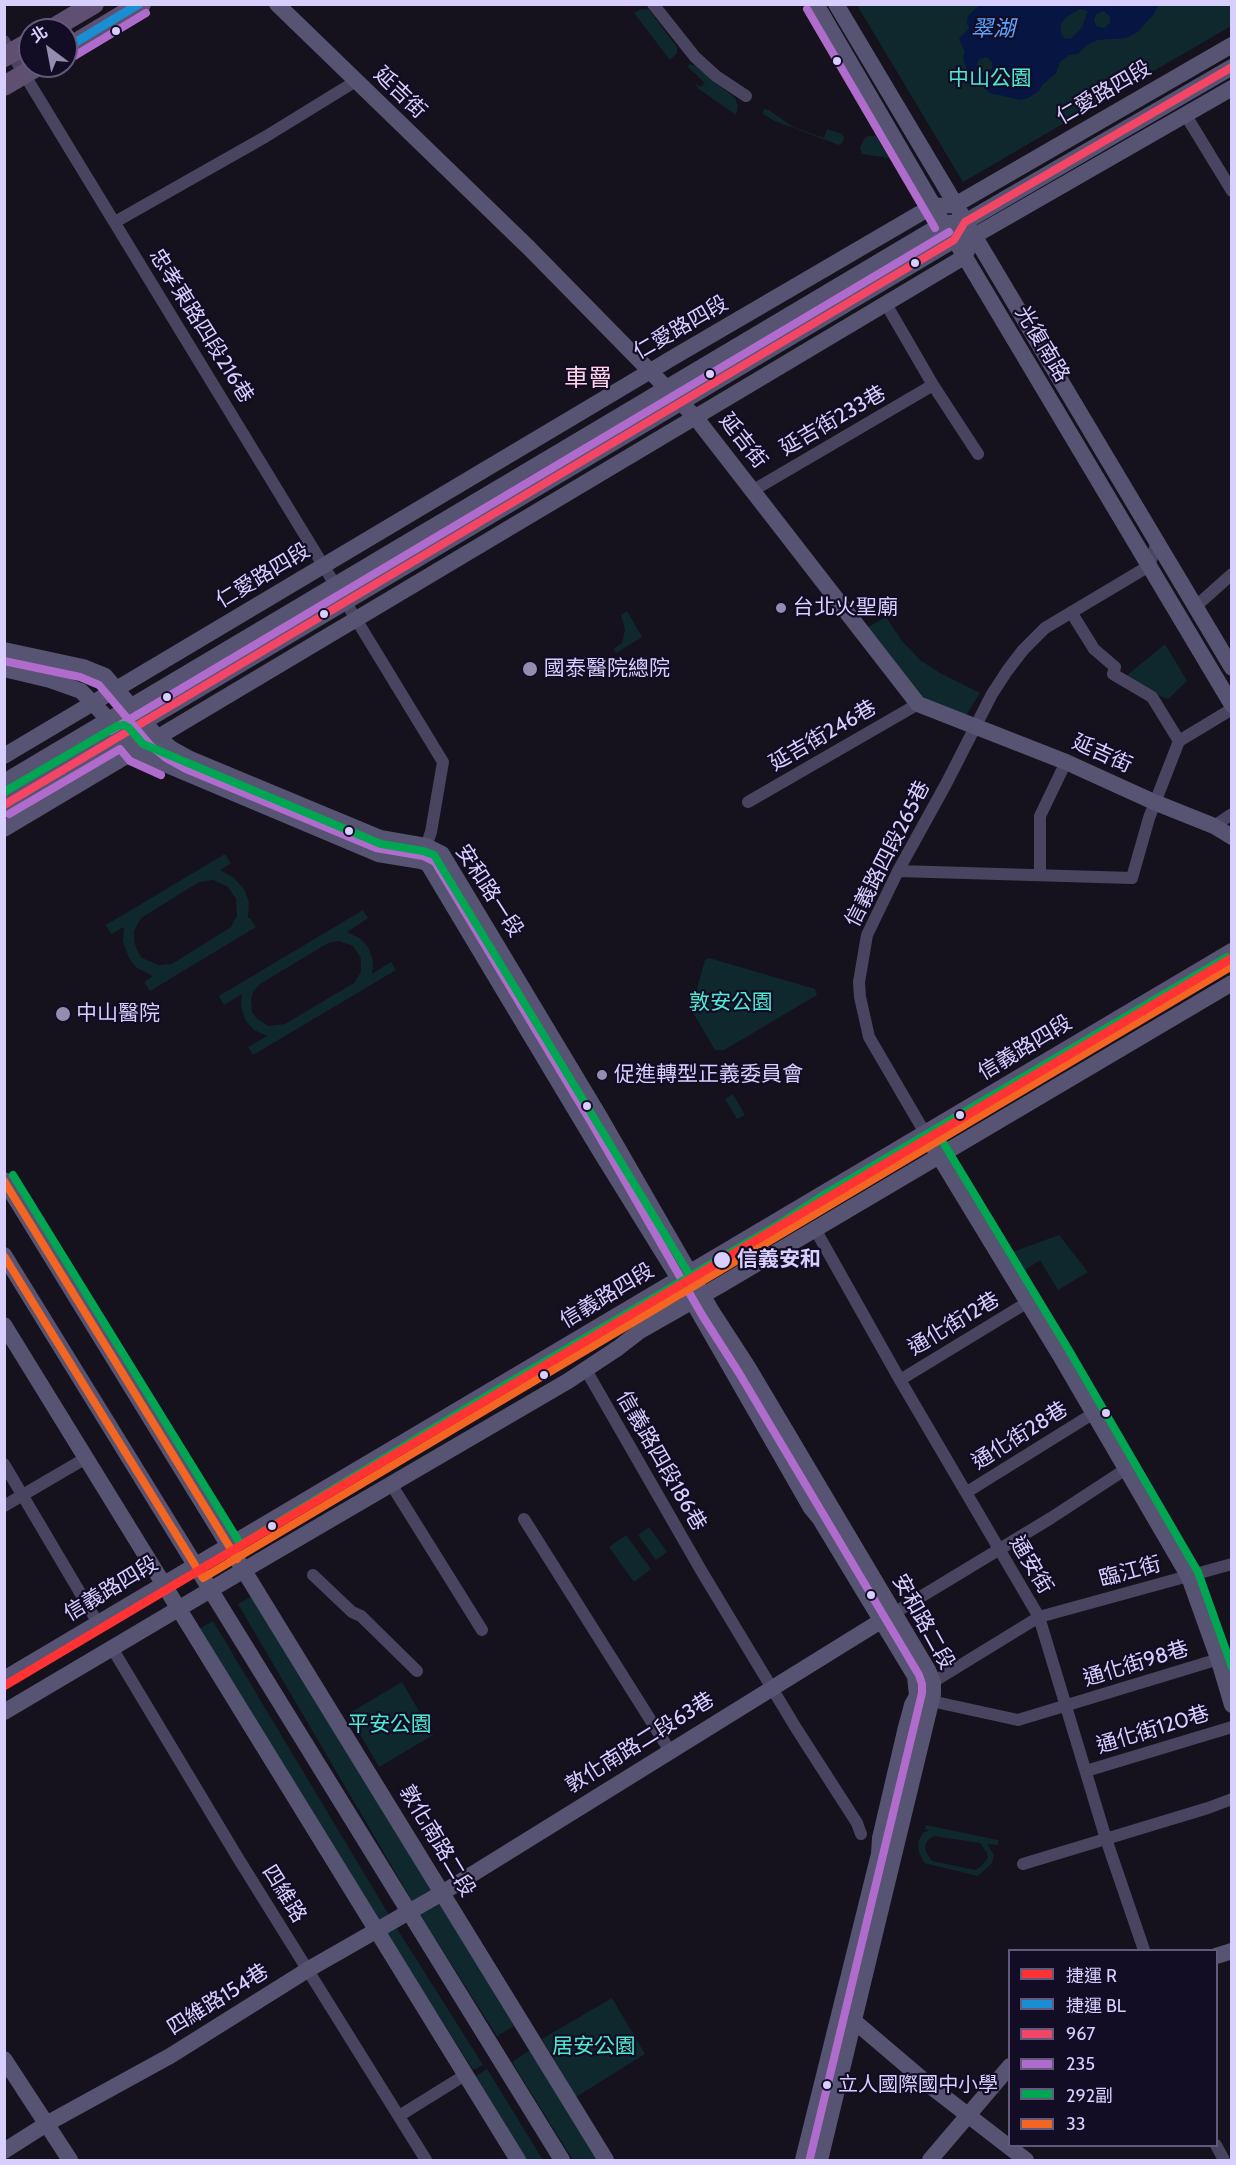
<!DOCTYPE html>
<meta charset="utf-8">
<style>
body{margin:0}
#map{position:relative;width:1236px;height:2165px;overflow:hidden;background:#15121e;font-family:Cabin,"Noto Sans TC",sans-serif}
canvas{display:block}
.frame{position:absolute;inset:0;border:6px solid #d9cfff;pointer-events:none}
.legend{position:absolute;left:1008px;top:1949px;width:210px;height:198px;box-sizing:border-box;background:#120c24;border:2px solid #625a7c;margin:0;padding:8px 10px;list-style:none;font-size:18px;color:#d9cfff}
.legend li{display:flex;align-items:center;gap:12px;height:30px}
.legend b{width:30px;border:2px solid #625a7c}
.north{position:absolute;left:18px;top:18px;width:60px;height:60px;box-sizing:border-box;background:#120c24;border:2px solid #625a7c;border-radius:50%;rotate:328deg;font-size:16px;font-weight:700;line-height:24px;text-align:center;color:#d9cfff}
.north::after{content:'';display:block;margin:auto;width:21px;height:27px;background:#948db0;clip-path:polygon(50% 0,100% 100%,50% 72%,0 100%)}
</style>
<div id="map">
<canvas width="1236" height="2165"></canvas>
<div class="frame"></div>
<ul class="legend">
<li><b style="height:8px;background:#f33"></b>捷運 R</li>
<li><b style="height:8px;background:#1a8ed2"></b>捷運 BL</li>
<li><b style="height:8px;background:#f34667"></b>967</li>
<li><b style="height:8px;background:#b06ccc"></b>235</li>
<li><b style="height:8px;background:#00a651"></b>292副</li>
<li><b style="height:8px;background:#f26522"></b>33</li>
</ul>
<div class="north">北</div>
</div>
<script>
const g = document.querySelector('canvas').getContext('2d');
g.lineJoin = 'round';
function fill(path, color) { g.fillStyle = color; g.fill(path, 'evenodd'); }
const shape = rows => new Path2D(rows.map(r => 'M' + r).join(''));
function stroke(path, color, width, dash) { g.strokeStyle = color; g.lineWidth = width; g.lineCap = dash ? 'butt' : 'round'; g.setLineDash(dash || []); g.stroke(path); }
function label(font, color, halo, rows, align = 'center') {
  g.font = font + ' Cabin,"Noto Sans TC",sans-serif'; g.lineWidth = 4.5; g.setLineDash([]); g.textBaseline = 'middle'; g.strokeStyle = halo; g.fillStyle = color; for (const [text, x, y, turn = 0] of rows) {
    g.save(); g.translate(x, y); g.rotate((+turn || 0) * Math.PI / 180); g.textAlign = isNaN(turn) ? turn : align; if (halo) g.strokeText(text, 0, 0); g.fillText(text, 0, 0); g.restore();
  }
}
const green = shape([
 [857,5,1231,5,1231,26,963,182],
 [642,9,649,10,677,47,677,53,670,60,634,13],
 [690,64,695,66,735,98,738,106,736,115,699,89,694,83,701,87,705,83,687,66],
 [764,109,769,110,793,127,824,138,827,129,842,134,844,138,842,143,839,145,775,121,763,114],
 [868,136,876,136,889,158,862,154,860,148,864,139],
 [627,611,642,637,616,653,613,649,622,643,625,630,621,615],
 [886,617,902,641,920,660,940,673,980,693,966,715,920,701,863,630],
 [1165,644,1187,681,1168,699,1143,689,1125,677],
 [225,854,231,863,220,870,233,877,244,889,249,902,248,918,250,918,256,927,150,991,144,982,153,976,137,968,129,958,123,941,124,927,111,934,106,925],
 [213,880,228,887,236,899,237,916,231,927,172,964,159,965,142,958,137,950,134,941,134,931,141,918,199,882],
 [363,910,368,918,347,932,361,939,368,947,373,961,372,974,391,962,396,970,253,1055,248,1047,267,1036,254,1030,246,1021,241,1007,242,994,224,1005,219,996],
 [339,941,353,946,361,958,361,972,354,983,285,1024,269,1026,257,1019,252,1012,251,1000,253,992,260,984,328,943],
 [709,958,815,989,817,995,724,1050,715,1050,691,1009,705,960],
 [733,1094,745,1115,737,1119,725,1099],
 [1059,1235,1088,1272,1058,1290,1040,1260,1019,1274,1007,1254],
 [649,1527,667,1552,656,1560,638,1535],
 [626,1535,651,1569,634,1582,609,1547],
 [252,1596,434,1890,414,1904,238,1604],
 [213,1621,389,1915,379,1920,199,1629],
 [402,1682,433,1735,379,1767,348,1714],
 [926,1825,998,1840,998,1845,987,1844,994,1855,992,1863,978,1876,924,1863,919,1852,918,1842,923,1833,929,1830,925,1829],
 [934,1836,980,1843,987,1853,988,1858,980,1867,975,1870,932,1861,926,1852,925,1846,927,1841],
 [439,1899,514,2026,497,2036,419,1913],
 [396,1927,483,2065,473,2070,387,1933],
 [612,1998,645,2054,576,2097,542,2039],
 [530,2050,597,2160,573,2160,512,2062],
 [487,2069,543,2160,527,2160,476,2076]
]);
const water = shape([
 [980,5,980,4,1158,5,1154,14,1138,32,1126,38,1098,40,1087,45,1078,54,1069,55,1060,62,1056,73,1042,85,1039,91,1028,98,1021,100,989,93,984,86,975,82,972,75,966,68,963,58,965,52,959,39,969,28,967,22,968,16],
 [1080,9,1088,11,1082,27,1072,38,1065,39,1061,33,1061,24,1066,17],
 [1104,11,1110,17,1110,23,1104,28,1097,27,1094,20,1096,14],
 [987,57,992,62,992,68,987,73,983,73,979,71,977,64,979,59]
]);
const street = shape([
 [653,4,695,57,716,76,746,96],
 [4,41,443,762,431,832,424,852],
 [1185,114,1232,191],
 [115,222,265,137,356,81],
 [886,304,933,385,978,454],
 [752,491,933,385],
 [1195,607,1232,574],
 [1071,612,1094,649,1115,667,1113,674,1152,697,1179,741],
 [748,802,918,704],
 [1214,826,1232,814],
 [898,871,1132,878,1149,818,1179,741,1232,709],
 [1040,875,1040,816,1066,762],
 [925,1133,869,1037,860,997,859,982,867,935,898,871,946,784,992,694,1007,671,1023,650,1045,628,1149,566,1157,542],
 [815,1229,900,1380,1039,1617,1106,1839,1144,1950],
 [586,1370,702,1572,796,1728,857,1823,861,1834],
 [900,1380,1028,1302],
 [4,1464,98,1623],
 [391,1484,482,1630],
 [967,1492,1094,1413],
 [4,1506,86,1458],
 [524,1519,670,1751],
 [313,1575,352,1612,361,1616,417,1671],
 [894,1613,1051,1518,1126,1469],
 [112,1648,238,1858,426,2160],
 [933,1682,1039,1617,1232,1564],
 [931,1701,1018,1720,1232,1655],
 [1086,1771,1232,1727],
 [1023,1864,1208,1808,1232,1799],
 [399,2116,465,2075],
 [1216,2145,1224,2160]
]);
const secondary = shape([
 [277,4,529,248,696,418,918,704,1066,762,1154,802,1214,826,1232,837],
 [816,4,939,215],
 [836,4,1232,668],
 [959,247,1232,705],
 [4,650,83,667,105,676,158,738,172,749,190,759,380,838,426,846,442,854,600,1117,711,1310,748,1367,928,1670,933,1682,933,1694,820,2160],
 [4,669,50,680,81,691,109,720,136,752,378,854,421,861,428,864,598,1148,686,1290,811,1508,820,1519,915,1676,917,1696,912,1705,906,1727,880,1838,879,1854,803,2160],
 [4,756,679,354,919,214,934,206,955,205,1232,45],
 [4,782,944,223,965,222,1232,67],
 [4,805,954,240,965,222],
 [4,829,964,257,974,236,1232,88],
 [925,1133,1061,1357,1189,1577,1218,1658,1232,1705],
 [4,1180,606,2160],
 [4,1255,562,2160],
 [4,1325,518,2160],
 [4,1679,1232,951],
 [4,1712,244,1570,568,1381,618,1348,640,1331,719,1286,1232,983],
 [1216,1956,1232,1951],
 [847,2015,934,2089,1026,2160],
 [4,2059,70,2160],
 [4,2151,48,2123,170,2056,309,1969,442,1893,892,1614],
 [930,2160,1010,2066]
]);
const primary = shape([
 [50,30,94,4],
 [66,49,141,4],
 [4,57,30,42],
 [4,86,38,66]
]);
const bus1 = shape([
 [4,805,954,240,965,222,1232,67]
]);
const bus2 = shape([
 [807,9,935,228],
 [71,58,146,13],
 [4,661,80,677,99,685,151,746,166,758,186,769,376,848,423,856,435,862,591,1122,702,1315,739,1373,919,1675,922,1684,922,1693,810,2158],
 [110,731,949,232],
 [9,814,120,749,130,761,161,775]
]);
const bus3 = shape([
 [4,792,117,726,124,725,129,728,143,744,157,750,381,844,423,851,434,855,695,1284],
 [941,1139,1070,1352,1198,1572,1232,1667],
 [13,1175,241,1545,500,1388,779,1224,822,1196,1227,957]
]);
const bus4 = shape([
 [4,1181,237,1559],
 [4,1256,203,1578,1232,966]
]);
const metro1 = shape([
 [4,1686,1232,958]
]);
const metro2 = shape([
 [66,48,139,4]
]);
const markers = [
 [116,31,5,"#d9cfff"],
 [837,61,5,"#d9cfff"],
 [915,263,5,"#d9cfff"],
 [710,374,5,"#d9cfff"],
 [781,608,6,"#948db0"],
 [324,614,5,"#d9cfff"],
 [530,669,8,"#948db0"],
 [167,697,5,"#d9cfff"],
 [349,831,5,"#d9cfff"],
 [63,1014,8,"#948db0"],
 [602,1075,6,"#948db0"],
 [587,1106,5,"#d9cfff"],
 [960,1115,5,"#d9cfff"],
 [722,1260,9,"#d9cfff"],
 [544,1375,5,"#d9cfff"],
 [1106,1413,5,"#d9cfff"],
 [272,1526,5,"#d9cfff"],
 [871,1595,5,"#d9cfff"],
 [827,2085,5,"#d9cfff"]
];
const busNames = [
 ["立人國際國中小學",838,2085]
];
const parkNames = [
 ["中山公園",990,79],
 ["敦安公園",731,1003],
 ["平安公園",390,1725],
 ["居安公園",594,2047]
];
const streetNames = [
 ["延吉街",400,93,44],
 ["仁愛路四段",1104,93,-30],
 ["忠孝東路四段216巷",201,326,58],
 ["仁愛路四段",681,328,-30],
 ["光復南路",1042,344,59],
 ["延吉街233巷",833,421,-30],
 ["延吉街",743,441,52],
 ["仁愛路四段",263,576,-31],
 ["延吉街246巷",823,736,-30],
 ["延吉街",1102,754,24],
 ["信義路四段265巷",888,854,-63],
 ["安和路一段",489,891,57],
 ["信義路四段",1025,1048,-31],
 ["信義路四段",607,1296,-31],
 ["通化街12巷",954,1324,-31],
 ["通化街28巷",1020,1436,-32],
 ["信義路四段186巷",661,1461,60],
 ["通安街",1031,1565,59],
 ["臨江街",1130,1572,-15],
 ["信義路四段",111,1589,-31],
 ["安和路二段",923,1622,61],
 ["通化街98巷",1136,1664,-17],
 ["通化街120巷",1153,1730,-17],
 ["敦化南路二段63巷",640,1743,-32],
 ["敦化南路二段",437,1841,59],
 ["四維路",284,1894,58],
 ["四維路154巷",218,2000,-32]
];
const poiNames = [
 ["台北火聖廟",793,608],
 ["國泰醫院總院",544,669],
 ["中山醫院",76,1014],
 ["促進轉型正義委員會",614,1075]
];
const stopNames = [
 ["信義安和",737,1260]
];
const waterNames = [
 ["翠湖",993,30]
];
const quarterNames = [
 ["車罾",588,379]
];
fill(green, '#0f282d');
fill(water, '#061541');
stroke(street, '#494560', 12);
stroke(secondary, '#575372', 16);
stroke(primary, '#5f4f71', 20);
stroke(bus1, '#f34667', 8);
stroke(bus2, '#b06ccc', 8);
stroke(bus3, '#00a651', 8);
stroke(bus4, '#f26522', 8);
stroke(metro1, '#f33', 9);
stroke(metro2, '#1a8ed2', 9);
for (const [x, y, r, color] of markers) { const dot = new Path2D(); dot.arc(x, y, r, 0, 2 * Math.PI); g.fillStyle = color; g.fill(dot); stroke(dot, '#120c24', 2); }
label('20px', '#d9cfff', '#120c24', busNames, 'left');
label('21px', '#4eebd4', '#120c24', parkNames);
label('21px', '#d9cfff', '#120c24', streetNames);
label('21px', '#d9cfff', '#120c24', poiNames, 'left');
label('bold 21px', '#d9cfff', '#120c24', stopNames, 'left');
label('italic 22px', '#5da3ff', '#120c24', waterNames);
label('24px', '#ffd1e9', '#120c24', quarterNames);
</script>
